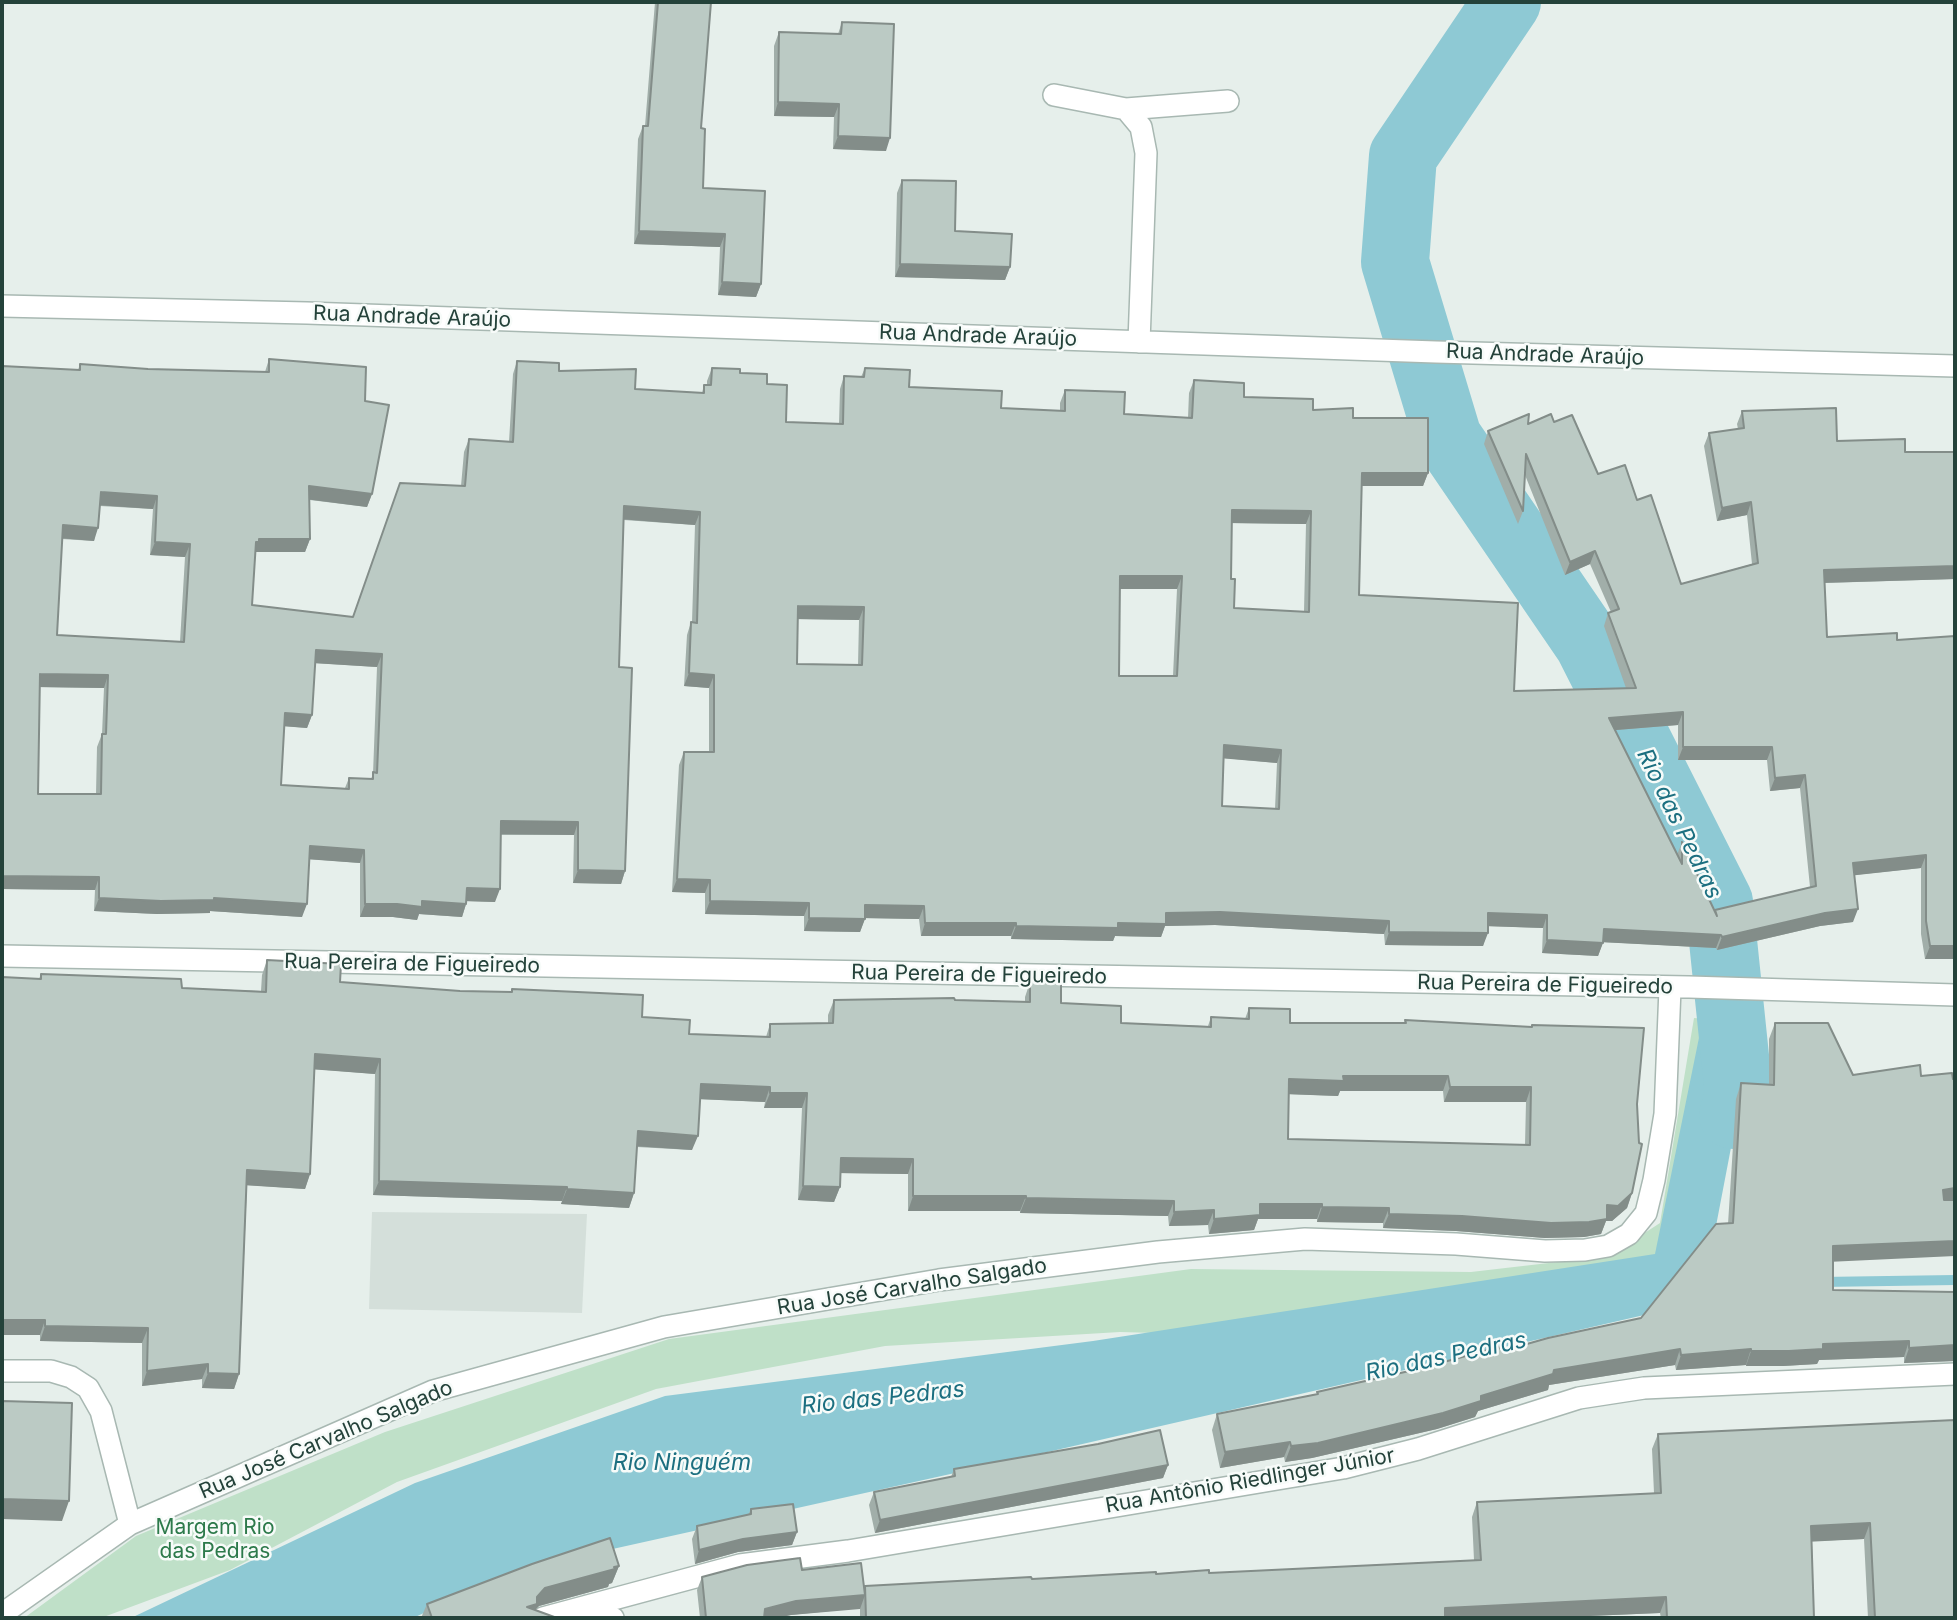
<!DOCTYPE html>
<meta charset="utf-8">
<style>
body{margin:0}
#map{position:relative;width:1957px;height:1620px;overflow:hidden;background:#e6efeb;font-family:Inter,sans-serif}
canvas{display:block}
.frame{position:absolute;inset:0;border:4px solid #24423a;pointer-events:none}
</style>
<div id="map">
<canvas width="1957" height="1620"></canvas>
<div class="frame"></div>
</div>
<script>
const g = document.querySelector('canvas').getContext('2d');
g.lineJoin = 'round';
function fill(path, color) { g.fillStyle = color; g.fill(path, 'evenodd'); }
const shape = rows => new Path2D(rows.map(r => 'M' + r).join(''));
function stroke(path, color, width, dash) { g.strokeStyle = color; g.lineWidth = width; g.lineCap = dash ? 'butt' : 'round'; g.setLineDash(dash || []); g.stroke(path); }
function label(font, color, halo, rows, align = 'center') {
  g.font = font + ' Inter,sans-serif'; g.lineWidth = 5; g.setLineDash([]); g.textBaseline = 'middle'; g.strokeStyle = halo; g.fillStyle = color; for (const [text, x, y, turn = 0] of rows) {
    g.save(); g.translate(x, y); g.rotate((+turn || 0) * Math.PI / 180); g.textAlign = isNaN(turn) ? turn : align; if (halo) g.strokeText(text, 0, 0); g.fillText(text, 0, 0); g.restore();
  }
}
const built = shape([
 [372,1212,587,1214,582,1313,369,1309]
]);
const green = shape([
 [1694,1018,1724,1020,1725,1103,1645,1282,1370,1339,1120,1332,885,1346,656,1389,397,1482,230,1570,101,1618,24,1618,136,1536,385,1432,669,1339,1191,1269,1471,1272,1609,1256,1660,1223]
]);
const water = shape([
 [1703,1018,1755,1022,1716,1226,1653,1313,991,1465,518,1570,413,1618,131,1618,415,1483,665,1396,1093,1341,1655,1254]
]);
const stream = shape([
 [1821,1282,1955,1280]
]);
const river = shape([
 [1507,2,1403,156,1395,262,1448,438,1588,643,1719,902,1739,1095,1733,1115]
]);
const minor = shape([
 [1054,95,1126,109,1141,127,1146,153,1139,342],
 [1126,109,1228,101],
 [2,306,307,313,1436,352,1955,366],
 [2,956,1689,987,1955,995],
 [2,1371,51,1371,71,1377,88,1388,101,1411,130,1524],
 [587,1606,613,1618],
 [2,1614,130,1524,433,1391,664,1327,939,1280,1158,1252,1305,1239,1456,1244,1545,1251,1585,1250,1608,1246,1629,1234,1646,1213,1654,1180,1665,1114,1670,988],
 [543,1618,740,1565,848,1551,1343,1468,1418,1449,1579,1398,1644,1388,1955,1374]
]);
const wall = shape([
 [655,2,711,2,701,128,703,188,761,284,756,297,718,295,720,247,634,244,638,139,643,126,645,126],
 [842,22,886,151,833,149,834,117,774,116,774,46,779,32,838,34],
 [902,180,955,231,1010,267,1005,280,895,277,897,193],
 [269,359,365,401,372,494,367,507,310,500,310,539,305,552,255,552,252,605,352,617,461,486,464,452,469,439,509,442,513,374,517,361,635,389,702,393,704,385,707,385,707,381,712,368,740,373,767,384,786,422,839,424,840,389,844,376,861,377,865,368,909,387,1001,408,1060,411,1060,403,1065,390,1124,414,1188,418,1189,393,1194,380,1244,397,1353,418,1428,473,1423,486,1362,486,1359,595,1514,691,1626,688,1604,626,1608,613,1611,612,1590,564,1565,575,1525,475,1523,511,1518,524,1484,444,1488,431,1528,424,1554,422,1598,474,1637,500,1681,584,1752,564,1747,515,1717,521,1704,446,1709,433,1738,429,1737,424,1742,411,1837,441,1905,452,1955,452,1955,579,1824,583,1827,637,1897,640,1955,959,1925,959,1921,934,1921,868,1854,875,1853,922,1820,926,1717,950,1716,948,1603,942,1598,956,1542,953,1543,928,1488,926,1483,946,1385,945,1384,934,1215,925,1165,926,1161,937,1115,936,1113,941,1011,939,1011,936,921,936,919,919,865,918,860,932,804,931,804,916,705,914,705,893,672,892,679,765,684,752,709,752,709,688,684,686,687,635,691,622,692,622,695,525,624,520,619,667,625,871,621,884,573,883,574,835,501,835,495,902,467,901,462,917,419,914,417,920,393,917,360,917,360,863,309,859,302,917,210,911,210,913,157,914,94,911,95,890,2,889,78,370,80,364,148,369,265,372],
 [100,506,153,509,150,555,185,557,180,642,57,635,62,539,94,541],
 [1232,523,1306,524,1304,612,1234,608,1231,579],
 [1120,589,1177,589,1173,676,1119,676],
 [798,619,859,620,858,665,797,664],
 [315,663,377,667,373,774,371,779,349,778,345,788,281,785,284,726,307,728,312,715],
 [40,687,104,688,102,734,97,747,96,794,38,794],
 [1678,725,1678,760,1767,760,1770,791,1800,788,1810,887,1715,910,1715,912,1682,842,1677,855,1615,730],
 [1224,758,1277,763,1275,809,1222,806],
 [267,960,340,982,460,991,511,992,512,989,642,1017,689,1034,766,1037,770,1024,828,1023,828,1015,834,1000,955,1000,1025,1002,1025,997,1030,982,1061,1003,1121,1023,1208,1026,1211,1017,1245,1019,1249,1008,1290,1023,1404,1023,1405,1020,1637,1104,1632,1193,1627,1208,1612,1221,1606,1221,1601,1234,1584,1237,1545,1238,1456,1231,1383,1228,1383,1223,1317,1222,1317,1219,1258,1219,1254,1230,1209,1234,1208,1225,1169,1226,1168,1216,1020,1213,1020,1211,908,1211,908,1174,840,1173,840,1187,834,1202,798,1200,802,1108,764,1108,765,1102,700,1099,692,1150,637,1147,634,1193,629,1208,561,1204,562,1201,373,1195,375,1074,314,1069,310,1174,305,1189,247,1185,239,1374,234,1389,202,1388,202,1379,142,1386,142,1343,40,1341,39,979,41,974,182,988,261,991,262,975],
 [1340,1091,1443,1091,1444,1102,1526,1102,1525,1145,1288,1139,1289,1094,1338,1096],
 [1775,1023,1853,1075,1921,1076,1953,1079,1833,1261,1833,1290,1955,1292,1955,1361,1904,1363,1904,1357,1819,1360,1817,1364,1783,1366,1746,1366,1746,1365,1676,1370,1675,1365,1549,1385,1548,1390,1478,1411,1475,1417,1437,1429,1312,1458,1285,1462,1284,1457,1220,1468,1212,1430,1217,1414,1317,1394,1317,1392,1502,1351,1641,1318,1728,1224,1736,1099,1741,1083,1769,1085,1769,1039],
 [1955,1420,1955,1618,1868,1618,1864,1539,1812,1541,1814,1618,1661,1618,1660,1613,1542,1618,860,1618,860,1608,791,1615,777,1618,700,1618,697,1590,702,1577,802,1570,864,1590,865,1586,1032,1579,1209,1573,1474,1560,1472,1517,1477,1502,1654,1493,1652,1449,1658,1434],
 [1168,1465,1163,1478,875,1533,869,1505,874,1492,951,1477,954,1469],
 [751,1509,797,1532,792,1545,738,1552,695,1564,692,1539,697,1526,748,1515],
 [619,1566,612,1583,609,1584,608,1587,539,1606,535,1610,557,1618,421,1618,427,1604]
]);
const shadedWall = shape([
 [778,102,839,104,834,117,774,116],
 [838,136,890,138,886,151,833,149],
 [639,231,725,234,720,247,634,244],
 [900,264,1010,267,1005,280,895,277],
 [722,282,761,284,756,297,718,295],
 [1362,473,1428,473,1423,486,1357,486],
 [309,486,372,494,367,507,305,499],
 [101,492,157,496,153,509,96,505],
 [1751,502,1747,515,1717,521,1722,508],
 [624,506,700,512,695,525,619,519],
 [1232,510,1311,511,1306,524,1227,523],
 [63,525,98,528,94,541,58,538],
 [259,539,310,539,305,552,255,552,256,542],
 [155,542,190,544,185,557,150,555],
 [1595,551,1590,564,1565,575,1570,562],
 [1955,566,1955,579,1819,583,1824,570],
 [1120,576,1182,576,1177,589,1116,589],
 [798,606,864,607,859,620,793,619],
 [316,650,382,654,377,667,312,663],
 [689,673,714,675,709,688,684,686],
 [40,674,108,675,104,688,35,687],
 [1683,712,1678,725,1604,731,1609,718],
 [285,713,312,715,307,728,281,726],
 [1224,745,1281,750,1277,763,1219,758],
 [1683,747,1772,747,1767,760,1678,760],
 [1805,775,1800,788,1770,791,1775,778],
 [501,821,578,822,574,835,496,834],
 [310,846,364,850,360,863,305,859],
 [1926,855,1921,868,1848,876,1853,863],
 [578,870,625,871,621,884,573,883],
 [2,876,99,877,95,890,2,889],
 [677,879,710,880,705,893,672,892],
 [467,888,500,889,495,902,462,901],
 [99,898,214,898,307,904,302,917,210,911,210,913,157,914,94,911],
 [422,901,466,904,462,917,419,914,417,920,393,917,360,917,365,904],
 [710,901,809,903,804,916,705,914],
 [865,905,924,906,919,919,860,918],
 [1858,909,1853,922,1820,926,1717,950,1722,937,1825,913],
 [1220,912,1389,921,1384,934,1215,925,1165,926,1161,937,1115,936,1113,941,1011,939,1016,926,1118,923,1166,913],
 [1488,913,1547,915,1543,928,1483,926],
 [809,918,865,919,860,932,804,931],
 [925,923,1016,923,1011,936,921,936],
 [1604,929,1721,935,1716,948,1599,942],
 [1389,932,1488,933,1483,946,1385,945],
 [1547,940,1603,943,1598,956,1542,953],
 [1930,946,1955,946,1955,959,1925,959],
 [315,1054,380,1059,375,1074,309,1069],
 [1343,1076,1448,1076,1443,1091,1340,1091,1338,1096,1283,1094,1289,1079],
 [701,1084,770,1087,765,1102,696,1099],
 [1450,1087,1531,1087,1526,1102,1444,1102],
 [770,1093,807,1093,802,1108,764,1108],
 [638,1131,698,1136,692,1150,633,1146],
 [841,1158,913,1159,908,1174,835,1173],
 [247,1170,310,1174,305,1189,242,1185],
 [379,1181,567,1187,562,1201,373,1195],
 [803,1186,840,1187,834,1202,798,1200],
 [1955,1188,1955,1203,1937,1206,1943,1190],
 [567,1189,634,1193,629,1208,561,1204],
 [1632,1193,1627,1208,1612,1221,1606,1221,1601,1234,1584,1237,1545,1238,1456,1231,1383,1228,1389,1214,1607,1205],
 [913,1196,1026,1196,1020,1211,908,1211],
 [1026,1198,1174,1201,1168,1216,1020,1213],
 [1260,1204,1322,1204,1317,1219,1258,1219,1254,1230,1209,1234,1214,1219],
 [1322,1207,1389,1208,1383,1223,1317,1222],
 [1214,1210,1208,1225,1169,1226,1174,1212],
 [1955,1241,1955,1256,1827,1262,1833,1246],
 [2,1320,45,1320,40,1335,2,1335],
 [45,1326,148,1328,142,1343,40,1341],
 [1909,1341,1904,1357,1819,1360,1817,1364,1783,1366,1746,1366,1751,1351,1823,1344],
 [1955,1345,1954,1361,1904,1363,1909,1348],
 [1680,1349,1675,1365,1549,1385,1548,1390,1478,1411,1475,1417,1437,1429,1312,1458,1285,1462,1291,1446,1554,1370],
 [1751,1349,1746,1365,1676,1370,1681,1355],
 [208,1364,202,1379,142,1386,147,1371],
 [208,1373,239,1374,234,1389,202,1388],
 [1290,1442,1284,1457,1220,1468,1225,1452],
 [1168,1465,1163,1478,875,1533,880,1520],
 [2,1499,69,1501,62,1521,2,1519],
 [1870,1523,1864,1539,1805,1542,1811,1526],
 [797,1532,792,1545,738,1552,695,1564,699,1550,743,1539],
 [619,1566,612,1583,609,1584,608,1587,539,1606,535,1610,527,1607,545,1588],
 [865,1595,860,1609,791,1615,777,1618,761,1618,765,1609,796,1601],
 [1666,1597,1660,1613,1542,1618,1441,1618,1445,1608]
]);
const building = shape([
 [658,2,711,2,701,128,705,129,703,188,765,191,761,284,722,282,725,234,639,231,643,126,648,126,658,2],
 [842,22,894,24,890,138,838,136,839,104,778,102,779,32,841,34,842,22],
 [902,180,956,181,955,231,1012,234,1010,267,900,264,902,180],
 [269,359,366,367,365,401,389,405,372,494,309,486,310,539,259,539,259,542,256,542,252,605,353,617,400,483,465,486,469,439,513,442,517,361,559,363,559,371,636,369,635,389,704,393,704,385,711,385,712,368,740,369,740,373,767,374,767,384,787,385,786,422,843,424,844,376,864,377,865,368,910,370,909,387,1002,391,1001,408,1065,411,1065,390,1125,392,1124,414,1192,418,1194,380,1244,383,1244,397,1313,399,1313,410,1353,408,1353,418,1428,418,1428,473,1362,473,1359,595,1518,603,1514,691,1636,688,1608,613,1619,609,1595,551,1570,562,1526,454,1523,511,1488,431,1529,414,1528,424,1551,414,1554,422,1572,415,1598,474,1625,465,1637,500,1651,495,1681,584,1758,563,1751,502,1722,508,1709,433,1744,428,1742,411,1836,408,1837,441,1905,439,1905,452,1955,452,1955,566,1824,570,1827,637,1897,633,1897,640,1955,636,1955,946,1930,946,1926,921,1926,855,1853,863,1858,909,1825,913,1722,937,1721,935,1604,929,1603,943,1547,940,1547,915,1488,913,1488,933,1389,932,1389,921,1220,912,1166,913,1166,924,1118,923,1118,928,1016,926,1016,923,925,923,924,906,865,905,865,919,809,918,809,903,710,901,710,880,677,879,684,752,714,752,714,675,689,673,691,622,697,623,700,512,624,506,619,667,632,668,625,871,578,870,578,822,501,821,500,889,467,888,466,904,422,901,422,907,397,904,365,904,364,850,310,846,307,904,214,898,214,900,161,901,99,898,99,877,2,876,2,366,80,370,80,364,148,369,269,372,269,359],
 [101,492,157,496,155,542,190,544,184,642,57,635,63,525,98,528,101,492],
 [1232,510,1311,511,1309,612,1234,608,1235,579,1231,579,1232,510],
 [1120,576,1182,576,1177,676,1119,676,1120,576],
 [798,606,864,607,862,665,797,664,798,606],
 [316,650,382,654,377,773,373,772,373,779,349,778,349,789,281,785,285,713,312,715,316,650],
 [40,674,108,675,106,734,102,734,101,794,38,794,40,674],
 [1683,712,1683,747,1772,747,1775,778,1805,775,1816,886,1715,910,1717,916,1682,842,1682,864,1609,718,1683,712],
 [1224,745,1281,750,1279,809,1222,806,1224,745],
 [267,960,341,964,340,982,460,991,512,992,512,989,643,995,642,1017,690,1020,689,1034,770,1037,770,1024,833,1023,834,1000,954,998,955,1000,1030,1002,1030,982,1061,982,1061,1003,1121,1006,1121,1023,1211,1027,1211,1017,1249,1019,1249,1008,1290,1009,1290,1023,1406,1023,1405,1020,1532,1027,1532,1025,1644,1028,1637,1104,1639,1143,1642,1144,1632,1193,1618,1206,1607,1205,1607,1219,1589,1222,1551,1223,1462,1216,1389,1214,1389,1208,1322,1207,1322,1204,1260,1204,1260,1215,1214,1219,1214,1210,1174,1212,1174,1201,1026,1198,1026,1196,913,1196,913,1159,841,1158,840,1187,803,1186,807,1093,770,1093,770,1087,701,1084,698,1136,638,1131,634,1193,567,1189,567,1187,379,1181,380,1059,315,1054,310,1174,247,1170,239,1374,208,1373,208,1364,147,1371,148,1328,45,1326,45,1320,2,1320,2,977,41,979,41,974,181,979,182,988,266,992,267,960],
 [1343,1076,1448,1076,1450,1087,1531,1087,1530,1145,1288,1139,1289,1079,1344,1081,1343,1076],
 [1775,1023,1828,1023,1853,1075,1920,1065,1921,1076,1952,1073,1953,1079,1955,1079,1955,1188,1943,1190,1944,1200,1955,1200,1955,1241,1833,1246,1833,1290,1955,1292,1955,1345,1909,1348,1909,1341,1823,1344,1823,1349,1789,1351,1751,1351,1751,1349,1681,1355,1680,1349,1554,1370,1553,1374,1481,1396,1481,1401,1443,1413,1318,1443,1291,1446,1290,1442,1225,1452,1217,1414,1318,1394,1317,1392,1418,1369,1499,1347,1502,1351,1548,1338,1641,1318,1716,1224,1733,1223,1741,1083,1774,1085,1775,1023],
 [2,1401,72,1403,69,1501,2,1499,2,1401],
 [1955,1420,1955,1618,1875,1618,1870,1523,1811,1526,1814,1618,1667,1618,1666,1597,1445,1608,1445,1618,866,1618,865,1586,1031,1577,1032,1579,1156,1572,1156,1574,1209,1570,1209,1573,1481,1560,1477,1502,1661,1493,1658,1434,1955,1420],
 [1160,1430,1168,1465,880,1520,874,1492,955,1476,954,1469,1098,1444,1160,1430],
 [793,1504,797,1532,743,1539,699,1550,697,1526,751,1514,751,1509,793,1504],
 [610,1538,619,1566,614,1567,615,1569,545,1588,537,1597,537,1604,527,1607,557,1618,432,1618,427,1604,532,1564,610,1538],
 [800,1558,802,1570,861,1563,865,1595,796,1601,765,1609,764,1618,706,1618,702,1577,747,1565,800,1558]
]);
const streetNames = [
 ["Rua Andrade Araújo",412,317,2],
 ["Rua Andrade Araújo",978,336,2],
 ["Rua Andrade Araújo",1545,355,2],
 ["Rua Pereira de Figueiredo",412,964,1],
 ["Rua Pereira de Figueiredo",979,975,1],
 ["Rua Pereira de Figueiredo",1545,985,1],
 ["Rua José Carvalho Salgado",912,1287,-9],
 ["Rua José Carvalho Salgado",326,1440,-23],
 ["Rua Antônio Riedlinger Júnior",1250,1481,-10]
];
const parkNames = [
 ["Margem Rio",215,1528],
 ["das Pedras",215,1552]
];
const waterNames = [
 ["Rio das Pedras",1679,824,64],
 ["Rio das Pedras",1446,1357,-12],
 ["Rio das Pedras",883,1398,-6],
 ["Rio Ninguém",682,1463]
];
fill(built, '#d4dfda');
fill(green, '#bfe0c8');
fill(water, '#8ec9d4');
stroke(stream, '#8ec9d4', 10);
stroke(river, '#8ec9d4', 68);
stroke(minor, '#a8b8b2', 24);
stroke(minor, '#fff', 21);
fill(wall, '#a1aea9');
fill(shadedWall, '#838d89');
fill(building, '#bbcac4');
stroke(building, '#838d89', 2);
label('21px', '#24423a', '#f7fbf9', streetNames);
label('21px', '#2d7a4b', '#f7fbf9', parkNames);
label('italic 23px', '#1c6f80', '#f7fbf9', waterNames);
</script>
